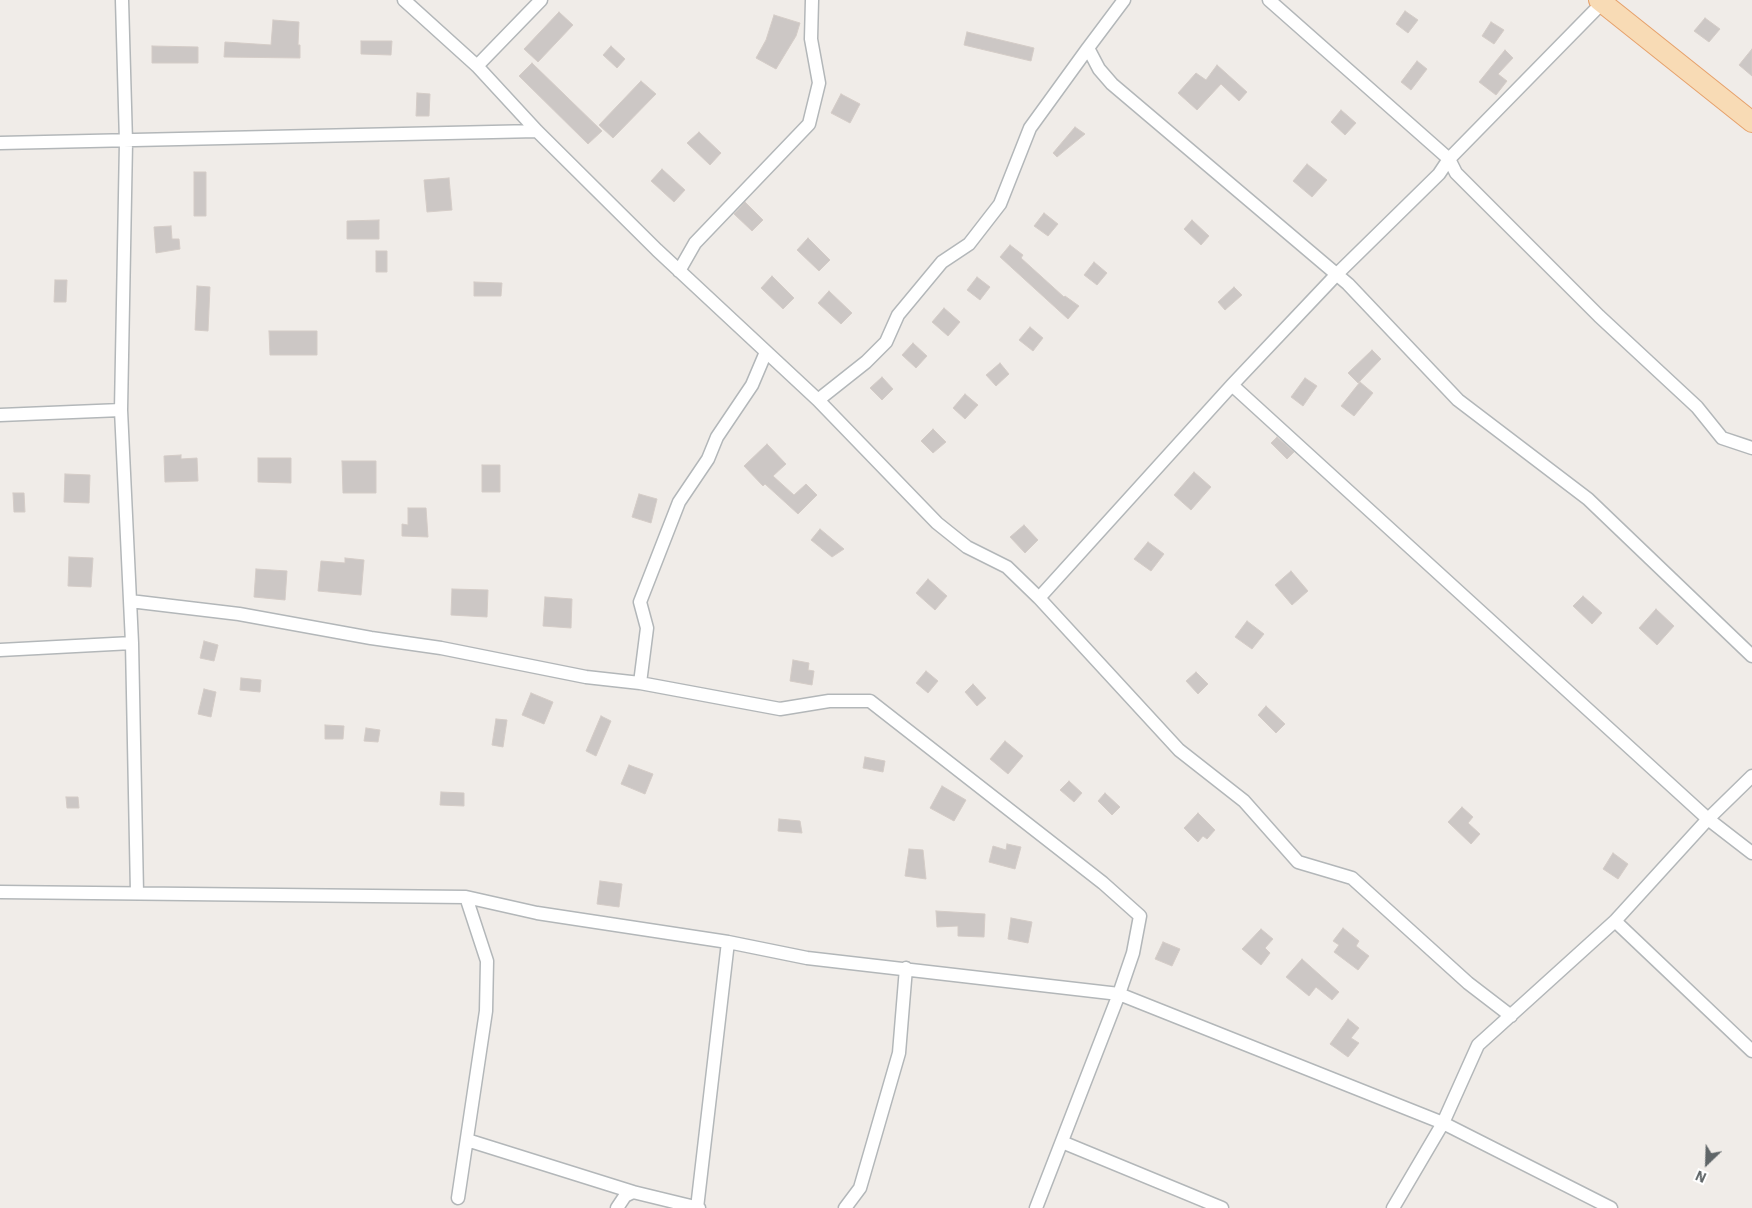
<!DOCTYPE html>
<style>
body{margin:0}
#map{position:relative;width:1752px;height:1208px;overflow:hidden;background:#f0ece8;font-family:"IBM Plex Sans",sans-serif}
canvas{display:block}
.north{position:absolute;left:1682px;top:1138px;width:50px;height:50px;-webkit-text-stroke:4px #fff;paint-order:stroke;rotate:204deg;font-size:14px;font-weight:700;line-height:20px;text-align:center;color:#5f6567}
.north::after{content:'';display:block;margin:auto;width:18px;height:22px;background:#5f6567;clip-path:polygon(50% 0,100% 100%,50% 72%,0 100%)}
</style>
<div id="map">
<canvas width="1752" height="1208"></canvas>
<div class="north">N</div>
</div>
<script>
const g = document.querySelector('canvas').getContext('2d');
g.lineJoin = 'round';
function fill(path, color) { g.fillStyle = color; g.fill(path, 'evenodd'); }
const shape = rows => new Path2D(rows.map(r => 'M' + r).join(''));
function stroke(path, color, width, dash) { g.strokeStyle = color; g.lineWidth = width; g.lineCap = dash ? 'butt' : 'round'; g.setLineDash(dash || []); g.stroke(path); }
const building = shape([
 [1405,11,1418,20,1408,33,1396,24,1405,11],
 [559,12,573,25,538,62,524,49,559,12],
 [774,15,800,23,796,36,776,69,756,58,766,40,774,15],
 [1705,18,1720,29,1709,42,1694,31,1705,18],
 [273,20,299,22,298,45,300,45,300,58,224,57,225,42,271,45,273,20],
 [1491,22,1504,30,1494,44,1482,36,1491,22],
 [967,32,1034,48,1031,61,964,45,967,32],
 [361,41,392,41,391,55,361,54,361,41],
 [152,46,198,47,198,63,152,63,152,46],
 [611,46,625,59,617,68,603,55,611,46],
 [1752,49,1752,76,1739,65,1752,49],
 [1505,50,1513,58,1498,74,1507,81,1496,95,1479,82,1505,50],
 [1417,61,1427,69,1411,90,1401,82,1417,61],
 [532,63,602,131,588,144,519,76,532,63],
 [1217,65,1247,92,1239,101,1221,84,1197,110,1178,93,1196,73,1206,80,1217,65],
 [641,81,656,94,613,138,599,125,641,81],
 [417,93,430,94,429,116,416,116,417,93],
 [841,94,860,104,850,123,831,113,841,94],
 [1341,110,1356,123,1345,135,1331,122,1341,110],
 [1075,127,1085,134,1057,157,1053,153,1075,127],
 [699,132,721,153,710,165,687,143,699,132],
 [1307,164,1327,180,1312,197,1293,181,1307,164],
 [662,169,685,190,674,202,651,181,662,169],
 [194,172,206,172,206,216,194,216,194,172],
 [449,178,452,210,427,212,424,180,449,178],
 [745,202,763,220,752,231,734,214,745,202],
 [1044,213,1058,224,1048,236,1034,226,1044,213],
 [379,220,379,239,347,239,347,221,379,220],
 [1192,220,1209,236,1201,245,1184,229,1192,220],
 [171,226,172,239,179,239,180,249,156,253,154,227,171,226],
 [808,238,830,260,819,271,797,250,808,238],
 [1010,245,1023,255,1021,258,1064,297,1065,296,1079,306,1068,319,1000,257,1010,245],
 [376,251,387,251,387,272,376,272,376,251],
 [1094,262,1107,273,1097,285,1084,275,1094,262],
 [772,276,794,298,783,309,761,288,772,276],
 [977,277,990,287,980,300,967,290,977,277],
 [55,280,67,280,66,302,54,302,55,280],
 [474,282,502,283,501,296,474,296,474,282],
 [197,286,210,287,208,331,195,330,197,286],
 [1234,287,1242,295,1225,310,1218,302,1234,287],
 [829,291,852,313,841,324,818,303,829,291],
 [944,308,960,322,948,336,932,322,944,308],
 [1030,327,1043,338,1033,351,1019,340,1030,327],
 [269,331,317,331,317,355,270,355,269,331],
 [913,343,927,356,916,368,902,355,913,343],
 [1372,350,1381,359,1358,383,1348,373,1372,350],
 [1000,363,1009,374,996,386,986,375,1000,363],
 [882,377,893,389,882,400,870,388,882,377],
 [1305,378,1317,386,1303,406,1291,397,1305,378],
 [1360,382,1373,393,1354,416,1341,406,1360,382],
 [965,394,978,405,965,419,953,408,965,394],
 [933,429,946,442,933,453,921,441,933,429],
 [1277,437,1294,452,1287,459,1271,443,1277,437],
 [767,444,786,464,773,476,794,495,806,484,817,495,798,514,765,484,763,486,744,466,767,444],
 [181,455,181,459,197,458,198,481,165,482,164,456,181,455],
 [258,458,291,458,291,483,258,482,258,458],
 [342,461,376,461,376,493,343,493,342,461],
 [482,465,500,465,500,492,482,492,482,465],
 [1194,472,1211,487,1191,510,1174,495,1194,472],
 [65,474,90,475,89,503,64,502,65,474],
 [13,493,24,493,25,512,14,512,13,493],
 [639,494,657,499,651,523,632,517,639,494],
 [408,508,426,508,428,537,402,536,402,524,408,525,408,508],
 [1024,525,1038,540,1025,553,1010,537,1024,525],
 [820,529,844,549,832,557,811,540,820,529],
 [1148,542,1164,554,1151,571,1134,559,1148,542],
 [69,557,93,558,91,587,68,586,69,557],
 [345,558,364,560,361,595,318,591,321,561,345,563,345,558],
 [256,569,287,571,285,600,254,597,256,569],
 [1291,571,1308,591,1292,605,1275,585,1291,571],
 [928,579,947,596,935,610,916,593,928,579],
 [452,589,488,590,487,617,451,615,452,589],
 [1583,596,1602,613,1592,624,1573,606,1583,596],
 [545,597,572,599,571,628,543,626,545,597],
 [1656,609,1674,626,1657,645,1639,628,1656,609],
 [1247,621,1264,634,1252,649,1235,637,1247,621],
 [204,641,218,645,214,661,200,658,204,641],
 [793,660,809,663,808,670,814,671,812,685,790,681,793,660],
 [926,671,938,681,928,693,916,683,926,671],
 [1196,672,1208,684,1198,694,1186,681,1196,672],
 [241,678,261,680,260,692,240,690,241,678],
 [973,684,986,698,977,706,965,692,973,684],
 [204,689,216,692,211,717,198,714,204,689],
 [531,693,553,702,544,724,522,715,531,693],
 [1266,706,1285,724,1276,733,1258,715,1266,706],
 [601,716,611,721,596,756,586,751,601,716],
 [496,719,507,720,503,747,492,745,496,719],
 [325,725,344,726,343,739,325,739,325,725],
 [366,728,380,730,378,742,364,741,366,728],
 [1005,741,1023,756,1008,774,990,759,1005,741],
 [865,757,885,761,883,772,863,768,865,757],
 [629,765,653,774,645,794,621,784,629,765],
 [1069,781,1082,793,1074,802,1060,790,1069,781],
 [942,786,966,800,954,821,930,808,942,786],
 [441,792,464,793,464,806,440,805,441,792],
 [1105,793,1120,807,1112,815,1098,801,1105,793],
 [66,797,78,797,79,808,67,808,66,797],
 [1462,807,1473,817,1468,823,1480,834,1471,844,1448,822,1462,807],
 [1198,813,1215,830,1207,839,1203,836,1198,842,1184,828,1198,813],
 [779,819,800,821,802,833,778,831,779,819],
 [1007,844,1021,847,1015,869,989,862,993,846,1006,850,1007,844],
 [909,849,923,850,926,879,905,876,909,849],
 [1613,853,1628,864,1618,879,1603,869,1613,853],
 [600,881,622,884,619,907,597,904,600,881],
 [936,911,985,914,984,937,958,936,958,926,937,927,936,911],
 [1011,918,1032,922,1028,943,1008,939,1011,918],
 [1343,928,1359,941,1356,946,1369,956,1358,970,1334,952,1339,945,1333,941,1343,928],
 [1261,929,1273,939,1265,948,1270,953,1261,965,1242,949,1261,929],
 [1163,942,1180,949,1172,966,1155,959,1163,942],
 [1302,959,1339,992,1332,1000,1316,987,1309,996,1286,977,1302,959],
 [1348,1019,1359,1028,1351,1038,1359,1043,1348,1057,1330,1044,1348,1019]
]);
const minor = shape([
 [122,0,126,142,121,410,132,643,137,893],
 [404,0,477,66,537,131,657,250,818,400,937,523,967,547,1007,567,1039,598,1179,750,1244,801,1298,862,1352,878,1468,983,1511,1016],
 [1124,0,1088,48,1099,69,1112,84,1348,284,1458,400,1588,499,1752,656],
 [1269,0,1449,159,1456,173,1599,316,1697,407,1722,438,1752,448],
 [477,66,541,0],
 [0,143,537,131],
 [679,271,695,243,809,124,819,83,811,39,812,0],
 [1232,385,1708,819,1752,853],
 [818,400,866,362,886,342,898,315,942,262,969,244,1000,204,1030,128,1088,48],
 [0,415,121,410],
 [1039,598,1232,385,1337,274,1439,174,1449,159,1605,0],
 [130,601,239,614,371,638,441,648,586,677,640,683,780,709,829,701,870,701,1103,883,1140,916,1133,953,1119,994,1036,1208],
 [0,650,132,643],
 [640,683,647,628,640,602,679,502,708,459,717,437,752,385,766,352],
 [0,892,466,897,537,913,728,942,807,958,1119,994,1443,1123,1611,1208],
 [1615,921,1752,1051],
 [467,1140,633,1192],
 [1062,1142,1222,1208],
 [458,1198,486,1011,487,961,466,897],
 [617,1208,625,1196,633,1192,699,1208],
 [697,1208,728,942],
 [845,1208,860,1188,899,1053,906,968],
 [1393,1208,1443,1123,1478,1045,1615,921,1708,819,1752,776]
]);
const primary = shape([
 [1599,0,1752,122]
]);
fill(building, '#ccc7c5');
stroke(building, '#d4ccc7', 1);
stroke(minor, '#b3b7b9', 15);
stroke(primary, '#e6a16b', 22);
stroke(minor, '#fff', 12);
stroke(primary, '#f8dbb5', 20);
</script>
